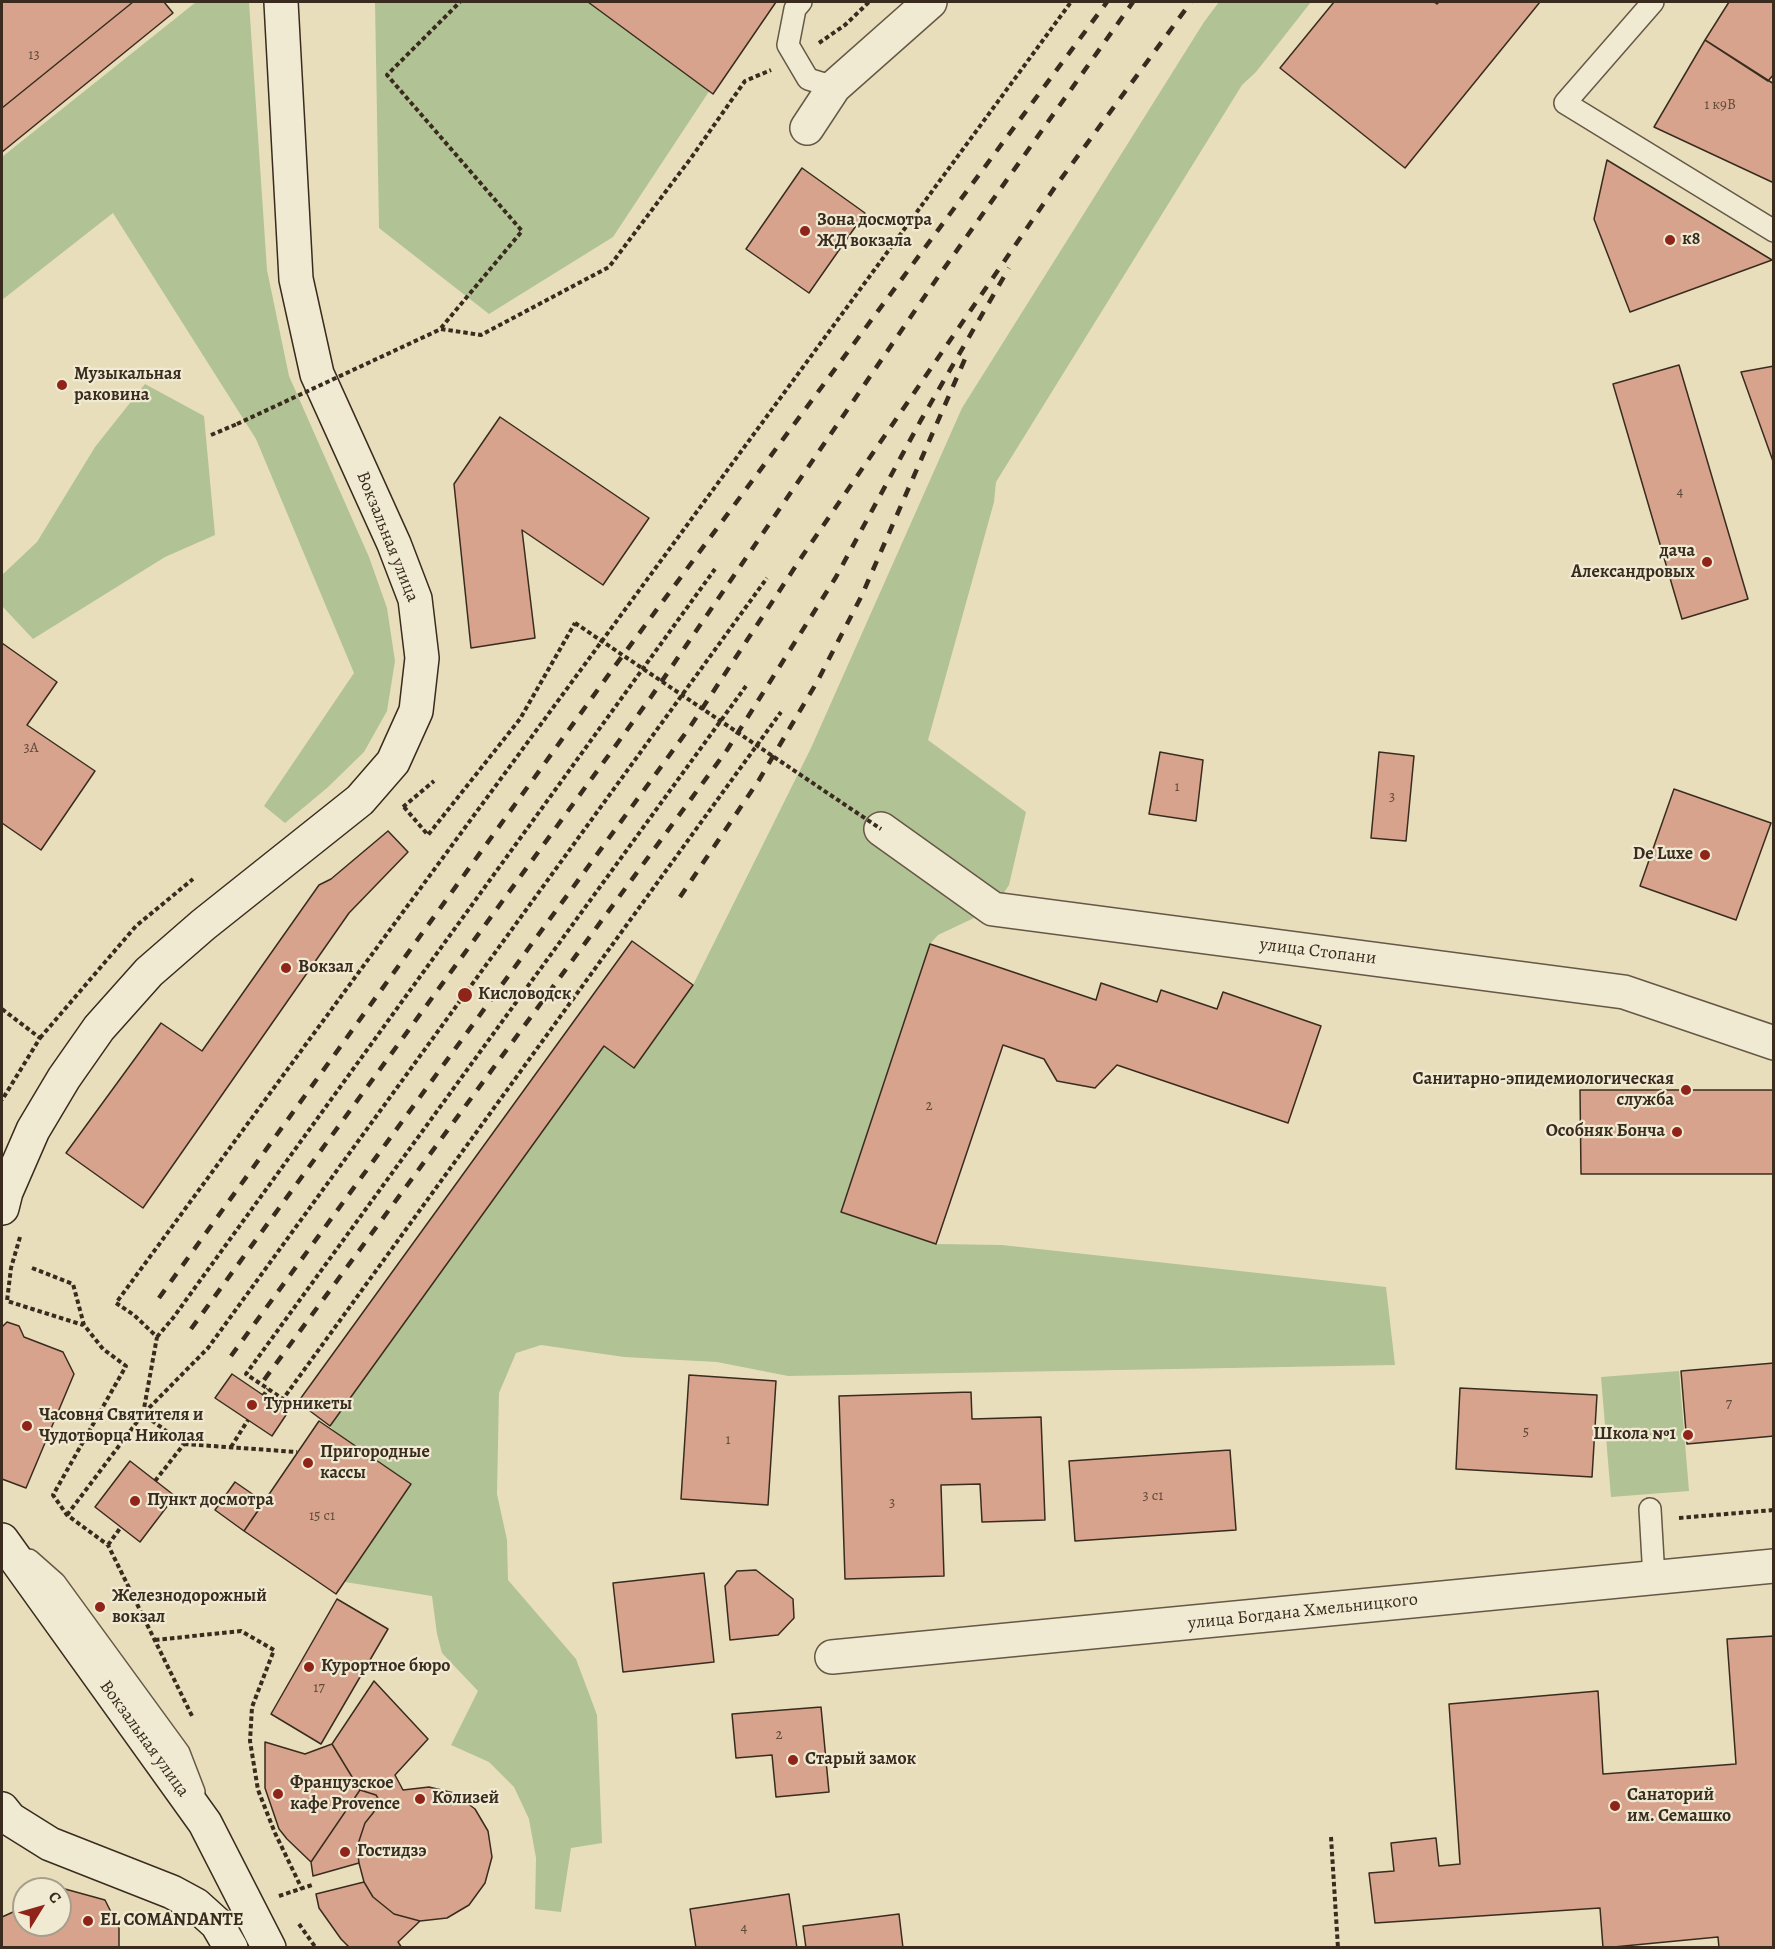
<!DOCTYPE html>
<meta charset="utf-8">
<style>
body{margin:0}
#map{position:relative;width:1775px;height:1949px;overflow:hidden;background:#e9debc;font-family:Alegreya,serif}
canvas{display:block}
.frame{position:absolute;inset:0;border:3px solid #392c1e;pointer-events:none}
.north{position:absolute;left:12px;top:1877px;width:60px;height:60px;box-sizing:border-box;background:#f1ead3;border:2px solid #a79e8b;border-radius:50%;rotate:53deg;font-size:16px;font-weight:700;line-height:24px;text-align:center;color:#392c1e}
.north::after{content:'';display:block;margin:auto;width:21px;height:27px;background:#8f2418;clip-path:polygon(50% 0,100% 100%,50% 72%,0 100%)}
</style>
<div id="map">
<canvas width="1775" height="1949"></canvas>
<div class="frame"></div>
<div class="north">С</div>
</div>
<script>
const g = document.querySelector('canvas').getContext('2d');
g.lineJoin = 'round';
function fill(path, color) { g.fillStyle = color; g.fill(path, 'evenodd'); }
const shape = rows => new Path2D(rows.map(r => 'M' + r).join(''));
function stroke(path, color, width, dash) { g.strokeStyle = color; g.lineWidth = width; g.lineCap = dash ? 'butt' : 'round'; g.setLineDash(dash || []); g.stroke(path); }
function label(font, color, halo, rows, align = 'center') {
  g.font = font + ' Alegreya,serif'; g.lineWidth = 4.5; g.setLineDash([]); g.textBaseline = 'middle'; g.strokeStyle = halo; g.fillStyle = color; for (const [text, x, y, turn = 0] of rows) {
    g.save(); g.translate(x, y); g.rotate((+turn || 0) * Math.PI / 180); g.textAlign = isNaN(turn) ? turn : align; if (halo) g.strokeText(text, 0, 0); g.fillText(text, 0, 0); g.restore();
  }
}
const green = shape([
 [196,2,249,2,267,270,289,376,369,557,387,608,395,661,387,711,364,752,327,788,285,823,264,806,354,673,256,439,113,213,2,300,2,157],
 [375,2,768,2,613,237,489,314,379,228],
 [1219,2,1311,2,1256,72,1242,85,996,482,994,502,928,740,1026,812,1009,885,993,909,938,935,930,944,841,1212,936,1244,1002,1245,1386,1287,1395,1365,788,1376,717,1362,624,1357,541,1345,516,1353,499,1393,497,1494,507,1540,508,1580,576,1659,597,1715,602,1843,571,1848,561,1912,535,1909,536,1858,529,1819,514,1787,489,1762,451,1745,478,1691,442,1653,437,1634,432,1596,345,1582,411,1484,335,1432,330,1426,604,1046,634,1068,693,985,811,748,962,408,1204,22],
 [145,384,204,416,215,535,165,557,33,639,2,606,2,575,37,542,95,447],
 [1679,1371,1689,1491,1611,1497,1601,1377]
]);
const building = shape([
 [2,2,133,2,2,108,2,2],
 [133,2,164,2,173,13,2,152,2,108,133,2],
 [588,2,776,2,713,94,588,2],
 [1334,2,1434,2,1437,4,1439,2,1540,2,1405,168,1280,68,1334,2],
 [1729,2,1774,2,1774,74,1768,81,1705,40,1729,2],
 [1705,40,1774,84,1774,183,1654,127,1705,40],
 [1607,160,1772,260,1630,312,1594,219,1607,160],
 [802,168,865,213,809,293,746,249,802,168],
 [1679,365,1748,599,1682,619,1613,384,1679,365],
 [1774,366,1774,464,1741,372,1774,366],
 [500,417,649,518,603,585,522,530,535,638,471,648,454,484,500,417],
 [2,643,57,682,27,725,95,771,41,850,2,823,2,643],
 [1160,752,1203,760,1196,821,1149,814,1160,752],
 [1379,752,1414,756,1406,841,1371,838,1379,752],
 [1674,789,1771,823,1736,920,1640,886,1674,789],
 [388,831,408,852,349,913,143,1208,66,1153,161,1023,202,1051,319,885,331,879,388,831],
 [632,941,693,985,634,1068,604,1046,330,1426,298,1402,632,941],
 [930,944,1096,1000,1101,983,1157,1002,1161,990,1217,1009,1223,992,1321,1026,1288,1123,1117,1065,1095,1088,1057,1081,1044,1059,1003,1045,936,1244,841,1212,930,944],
 [1580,1090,1774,1090,1774,1174,1581,1174,1580,1090],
 [7,1322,19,1326,24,1337,63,1352,74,1374,26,1488,2,1479,2,1327,7,1322],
 [1774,1363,1774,1436,1687,1444,1681,1371,1774,1363],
 [232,1374,288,1412,272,1436,215,1398,232,1374],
 [689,1375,776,1381,768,1505,681,1499,689,1375],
 [1460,1388,1597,1395,1592,1477,1456,1469,1460,1388],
 [971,1392,972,1419,1041,1417,1045,1520,982,1522,980,1484,941,1485,944,1576,845,1579,839,1396,971,1392],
 [319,1421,411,1484,336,1594,244,1531,319,1421],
 [1230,1450,1236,1530,1075,1541,1069,1461,1230,1450],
 [130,1461,175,1496,140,1542,95,1507,130,1461],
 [235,1482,264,1502,244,1531,215,1510,235,1482],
 [756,1570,793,1599,794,1618,778,1635,730,1640,725,1586,737,1571,756,1570],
 [704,1573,714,1662,623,1672,613,1583,704,1573],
 [337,1599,388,1629,321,1744,271,1714,337,1599],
 [1774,1636,1774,1948,1719,1948,1718,1937,1603,1948,1600,1908,1375,1923,1369,1873,1394,1871,1391,1843,1436,1838,1439,1866,1460,1864,1449,1704,1598,1691,1603,1774,1736,1764,1727,1639,1774,1636],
 [374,1681,428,1739,395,1775,403,1790,429,1787,454,1793,475,1809,488,1831,492,1857,485,1883,469,1905,447,1918,420,1921,394,1914,373,1897,364,1882,359,1863,357,1847,365,1823,381,1803,376,1795,360,1790,332,1744,374,1681],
 [821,1707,829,1792,776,1797,772,1755,736,1758,732,1714,821,1707],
 [265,1742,305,1754,332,1744,360,1790,311,1862,287,1839,279,1829,265,1788,265,1742],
 [360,1790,376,1795,381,1803,365,1823,357,1847,359,1863,313,1876,311,1862,360,1790],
 [364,1882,373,1897,394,1914,420,1921,398,1942,402,1948,350,1948,341,1939,319,1908,316,1894,364,1882],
 [65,1889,105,1900,119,1928,119,1948,2,1948,2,1917,24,1907,24,1925,60,1925,60,1891,65,1889],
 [789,1894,797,1948,696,1948,690,1909,789,1894],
 [899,1914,903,1948,806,1948,803,1926,899,1914]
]);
const path = shape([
 [819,43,845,25,869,2],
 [441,328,522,231,387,75,460,2],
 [441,329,481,335,609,267,691,158,745,81,771,70],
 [211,435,237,424],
 [746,686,246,1374,283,1399,781,712],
 [403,807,434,781],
 [404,807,428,835,520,719,575,623],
 [2,1009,40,1038,2,1100],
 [40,1038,136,926,193,879],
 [20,1237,11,1268,7,1301,83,1325],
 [32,1268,73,1284,84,1325,103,1349,126,1366,53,1495,67,1515,108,1545,193,1718],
 [157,1337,173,1318,715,569],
 [263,1396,268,1389],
 [184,1444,297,1452],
 [231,1447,248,1420],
 [155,1481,184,1444,143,1414,157,1337,134,1315,116,1303,1071,2],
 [67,1515,143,1414,208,1348,767,578],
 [1679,1518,1774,1510],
 [108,1545,121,1527],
 [155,1640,241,1631,274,1650,252,1707,250,1741,258,1790,275,1833,302,1889],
 [1331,1837,1338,1948],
 [279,1896,312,1885],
 [299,1924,316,1948]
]);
const lane = shape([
 [801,2,795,9,788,45,808,79,834,87],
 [1653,2,1565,103,1774,231],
 [1650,1509,1654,1578],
 [29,1560,55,1583,179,1753,194,1792]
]);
const street = shape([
 [807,128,834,87,930,2],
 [881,829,993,909,1624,992,1774,1043],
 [832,1657,1774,1566]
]);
const secondary = shape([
 [2,1208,6,1192,33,1130,64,1078,99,1028,149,972,203,925,360,800,393,762,416,711,422,658,415,599,394,544,317,374,296,279,281,2],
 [2,1540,205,1823,269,1948],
 [2,1809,10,1819,50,1844,172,1892,196,1905,217,1924,231,1948]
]);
const rail = shape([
 [680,897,759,780,817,682,862,595,968,352],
 [159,1298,612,670,1107,2],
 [191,1329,651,697,938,277,1133,2],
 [231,1356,690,727,803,555,1055,187,1191,2],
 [264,1380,727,750,836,577,921,420,1009,268]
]);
const pathBridge = shape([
 [237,424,441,329],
 [575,623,881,829]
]);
const markers = [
 [805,231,6,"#8f2418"],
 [1670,240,6,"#8f2418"],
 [62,385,6,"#8f2418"],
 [1707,562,6,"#8f2418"],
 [1705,855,6,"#8f2418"],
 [286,968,6,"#8f2418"],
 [465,995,8,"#8f2418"],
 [1686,1090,6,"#8f2418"],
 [1677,1132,6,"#8f2418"],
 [252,1405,6,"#8f2418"],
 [27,1426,6,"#8f2418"],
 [1688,1435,6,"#8f2418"],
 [308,1463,6,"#8f2418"],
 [135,1501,6,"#8f2418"],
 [100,1607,6,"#8f2418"],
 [309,1667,6,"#8f2418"],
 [793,1760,6,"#8f2418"],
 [278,1794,6,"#8f2418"],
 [420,1799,6,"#8f2418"],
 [1615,1806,6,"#8f2418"],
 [345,1852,6,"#8f2418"],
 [88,1921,6,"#8f2418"]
];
const numberNames = [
 ["13",34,55],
 ["1 к9В",1720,105],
 ["4",1680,492],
 ["3А",31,748],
 ["1",1177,787],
 ["3",1392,797],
 ["2",929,1106],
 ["7",1729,1404],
 ["5",1526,1432],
 ["1",728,1440],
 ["3 с1",1153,1496],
 ["3",892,1503],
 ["15 с1",322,1516],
 ["17",319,1688],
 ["2",779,1735],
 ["4",744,1928]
];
const poiNames = [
 ["Зона досмотра",817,221],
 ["ЖД вокзала",817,242],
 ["к8",1682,240],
 ["Музыкальная",74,375],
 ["раковина",74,396],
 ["дача",1695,552,"right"],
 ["Александровых",1695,573,"right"],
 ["De Luxe",1693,855,"right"],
 ["Вокзал",298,968],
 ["Кисловодск",478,995],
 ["Санитарно-эпидемиологическая",1674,1080,"right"],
 ["служба",1674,1101,"right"],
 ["Особняк Бонча",1665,1132,"right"],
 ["Турникеты",264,1405],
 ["Часовня Святителя и",39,1416],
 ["Чудотворца Николая",39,1437],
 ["Школа №1",1676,1435,"right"],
 ["Пригородные",320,1453],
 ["кассы",320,1474],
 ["Пункт досмотра",147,1501],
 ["Железнодорожный",112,1597],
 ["вокзал",112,1618],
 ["Курортное бюро",321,1667],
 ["Старый замок",805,1760],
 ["Французское",290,1784],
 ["кафе Provence",290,1805],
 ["Санаторий",1627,1796],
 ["им. Семашко",1627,1817],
 ["Колизей",432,1799],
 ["Гостидзэ",357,1852],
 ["EL COMANDANTE",100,1921]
];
const streetNames = [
 ["Вокзальная улица",387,537,68],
 ["улица Стопани",1318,952,7],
 ["улица Богдана Хмельницкого",1303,1612,-6],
 ["Вокзальная улица",144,1739,54]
];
fill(green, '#b1c295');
fill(building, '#d7a38d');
stroke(building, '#392c1e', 1.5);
stroke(lane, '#655846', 24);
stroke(street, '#655846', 36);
stroke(secondary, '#392c1e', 36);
stroke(path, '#392c1e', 4, [4.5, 3]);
stroke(lane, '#f1ead3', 21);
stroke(street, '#f1ead3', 33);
stroke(secondary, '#f1ead3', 33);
stroke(rail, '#392c1e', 4.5, [10, 10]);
stroke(pathBridge, '#392c1e', 4, [4.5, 3]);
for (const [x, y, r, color] of markers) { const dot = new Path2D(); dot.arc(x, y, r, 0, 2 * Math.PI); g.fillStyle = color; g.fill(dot); stroke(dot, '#f1ead3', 2); }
label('15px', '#604a3a', null, numberNames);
label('bold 18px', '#392c1e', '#f1ead3', poiNames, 'left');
label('18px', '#392c1e', '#f1ead3', streetNames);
</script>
